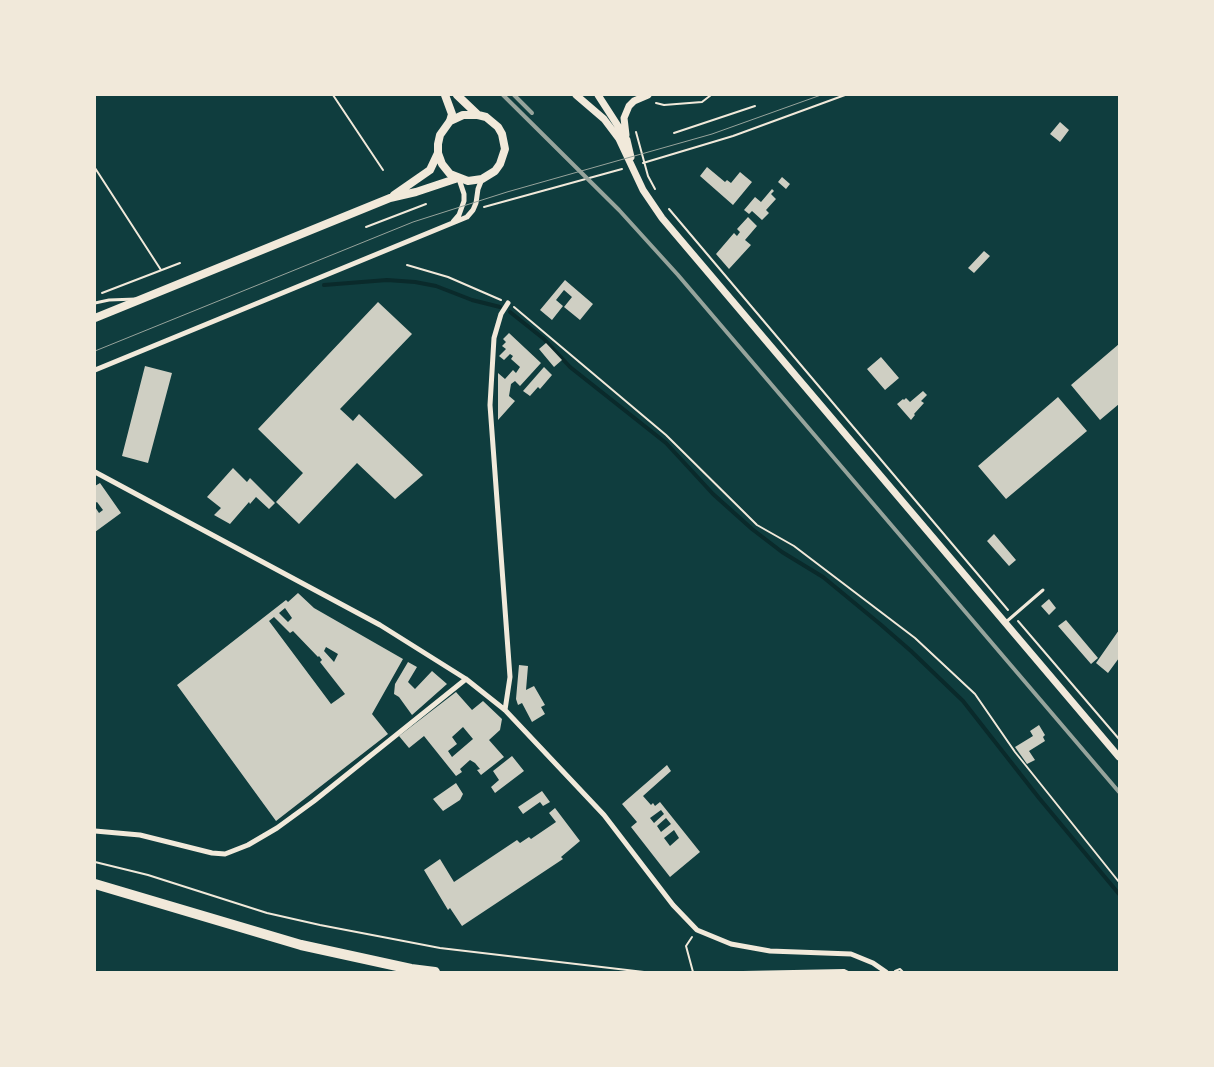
<!DOCTYPE html>
<style>
body{margin:0}
#map{position:relative;width:1214px;height:1067px;overflow:hidden;background:#0f3d3e;font-family:"Crimson Pro",serif}
canvas{display:block}
.frame{position:absolute;inset:0;border:96px solid #f1e9da;pointer-events:none}
</style>
<div id="map">
<canvas width="1214" height="1067"></canvas>
<div class="frame"></div>
</div>
<script>
const g = document.querySelector('canvas').getContext('2d');
g.lineJoin = 'round';
const shape = rows => new Path2D(rows.map(r => 'M' + r).join(''));
function stroke(path, color, width, dash) { g.strokeStyle = color; g.lineWidth = width; g.lineCap = dash ? 'butt' : 'round'; g.setLineDash(dash || []); g.stroke(path); }
function fill(path, color) { g.fillStyle = color; g.fill(path, 'evenodd'); }
const stream = shape([
 [324,285,387,280,415,282,436,286,472,300,500,307],
 [510,312,544,339,570,367,666,443,713,494,752,529,782,552,823,577,880,624,911,651,963,701,1039,798,1119,894]
]);
const building = shape([
 [1060,122,1069,130,1060,142,1050,134],
 [707,167,725,182,727,180,731,183,740,172,752,182,733,205,700,176],
 [782,177,790,184,786,189,778,182],
 [772,189,774,191,771,194,776,199,766,210,769,213,762,220,752,211,749,214,744,210,755,197,761,202],
 [748,217,757,226,745,240,751,245,729,269,716,254,734,233,737,236,740,232,737,229],
 [984,251,990,256,974,273,968,268],
 [565,280,593,304,580,320,564,307,572,297,564,290,556,300,563,306,552,320,540,310],
 [378,302,412,334,340,409,353,421,359,414,423,475,395,499,357,463,299,524,276,502,303,473,258,429],
 [509,333,541,363,520,386,515,381,511,384,509,396,515,401,498,420,498,373,505,379,513,370,516,373,520,367,511,359,513,356,510,354,504,360,499,356,506,349,502,346,506,342,503,339],
 [546,343,562,360,554,367,539,349],
 [1119,344,1119,404,1100,420,1071,385],
 [881,357,899,378,885,390,867,369],
 [145,366,172,373,148,463,122,456],
 [544,367,552,375,540,389,538,387,530,396,523,391],
 [923,391,927,395,921,401,924,403,914,414,915,415,911,420,897,404,903,399,904,400,906,398,910,402],
 [1058,397,1087,431,1006,499,978,466],
 [233,468,247,482,250,478,275,503,269,509,256,497,250,504,249,502,230,524,214,515,221,508,207,497],
 [100,483,121,513,95,532,95,507,99,513,103,510,97,502,95,503,95,486],
 [994,534,1016,560,1009,566,987,541],
 [298,593,314,608,403,659,372,714,388,734,276,821,177,685,286,600,288,602],
 [285,608,292,618,288,622,279,613],
 [274,617,290,633,293,631,318,657,319,656,322,660,320,662,345,694,331,704,269,621],
 [326,647,338,654,334,662,324,651],
 [1049,599,1056,608,1049,615,1041,606],
 [1066,620,1098,658,1091,664,1058,626],
 [1119,630,1119,658,1108,673,1096,663],
 [408,662,417,667,408,682,415,689,432,671,447,684,412,715,399,697,394,694,395,684],
 [519,665,528,666,526,690,534,686,545,705,541,707,545,714,532,722,522,703,518,705,516,699],
 [456,692,472,710,483,701,502,719,500,730,489,740,504,757,481,775,477,770,480,769,475,763,470,760,460,769,462,772,456,776,424,736,409,748,399,736],
 [463,727,473,739,452,757,448,751,457,744,452,737],
 [1039,725,1045,735,1043,737,1045,741,1029,751,1035,760,1027,764,1015,747,1033,736,1030,731],
 [512,756,524,771,495,793,491,787,499,780,493,771],
 [667,765,671,771,643,796,651,805,653,803,655,806,660,802,700,852,670,877,631,827,637,822,622,804],
 [661,810,664,814,654,823,650,818],
 [666,818,671,824,661,832,657,826],
 [674,830,679,838,670,846,664,838],
 [456,783,463,794,460,800,443,811,433,799],
 [542,791,550,802,543,806,540,802,523,814,518,807],
 [555,808,580,841,561,857,563,859,462,926,450,908,448,910,424,870,440,859,454,882,517,840,520,843,529,837,531,839,556,822,549,813]
]);
const path = shape([
 [333,95,383,170],
 [656,103,664,105,702,102,711,95],
 [636,132,648,176,655,189],
 [674,133,755,106],
 [643,163,733,136,845,95],
 [95,168,161,270],
 [484,207,622,169],
 [669,209,1008,610],
 [366,227,426,204],
 [407,265,448,277,501,300],
 [102,293,180,263],
 [514,307,666,435,757,525,794,546,915,638,975,694,1015,752,1119,882],
 [1018,621,1119,739],
 [95,862,148,875,267,913,320,925,440,948,644,972],
 [692,937,686,946,693,972],
 [895,971,900,969,903,972],
 [743,972,844,970,848,972]
]);
const service = shape([
 [95,303,109,300,136,299],
 [1006,622,1043,590]
]);
const minor = shape([
 [453,222,459,215,464,201,464,194,459,179],
 [95,370,467,217,473,210,476,203,478,189,482,179],
 [95,472,380,625,466,679,505,710,604,815,673,905,697,930,731,944,770,951,851,954,873,963,886,972],
 [505,710,510,677,490,405,494,338,501,314,508,303],
 [95,831,140,835,212,853,225,854,248,845,277,828,314,801,466,679]
]);
const tertiary = shape([
 [576,95,604,119,619,139,643,190,662,218,1119,757],
 [598,95,627,140,631,157],
 [626,135,624,118,629,106,634,101,648,95]
]);
const secondary = shape([
 [445,95,452,114,450,121,440,135,438,144,438,153,442,164,450,174,468,181,482,179,495,171,500,164,505,149,502,134,498,127,486,117,478,115,463,115,450,121],
 [457,95,478,115],
 [394,195,430,170,438,153],
 [95,318,390,198,416,192,458,178]
]);
const trunk = shape([
 [95,884,301,945,411,969,435,972]
]);
const tram = shape([
 [95,351,413,222,507,192,712,134,821,95]
]);
const rail = shape([
 [503,95,619,210,678,275,1119,792],
 [514,95,532,113]
]);
stroke(stream, '#0a2a2b', 4);
fill(building, '#cfcfc3');
stroke(path, '#f1e9da', 2);
stroke(service, '#f1e9da', 3);
stroke(minor, '#f1e9da', 5);
stroke(tertiary, '#f1e9da', 7);
stroke(secondary, '#f1e9da', 8);
stroke(trunk, '#f1e9da', 10);
stroke(tram, '#97a49c', 1);
stroke(rail, '#97a49c', 4);
</script>
